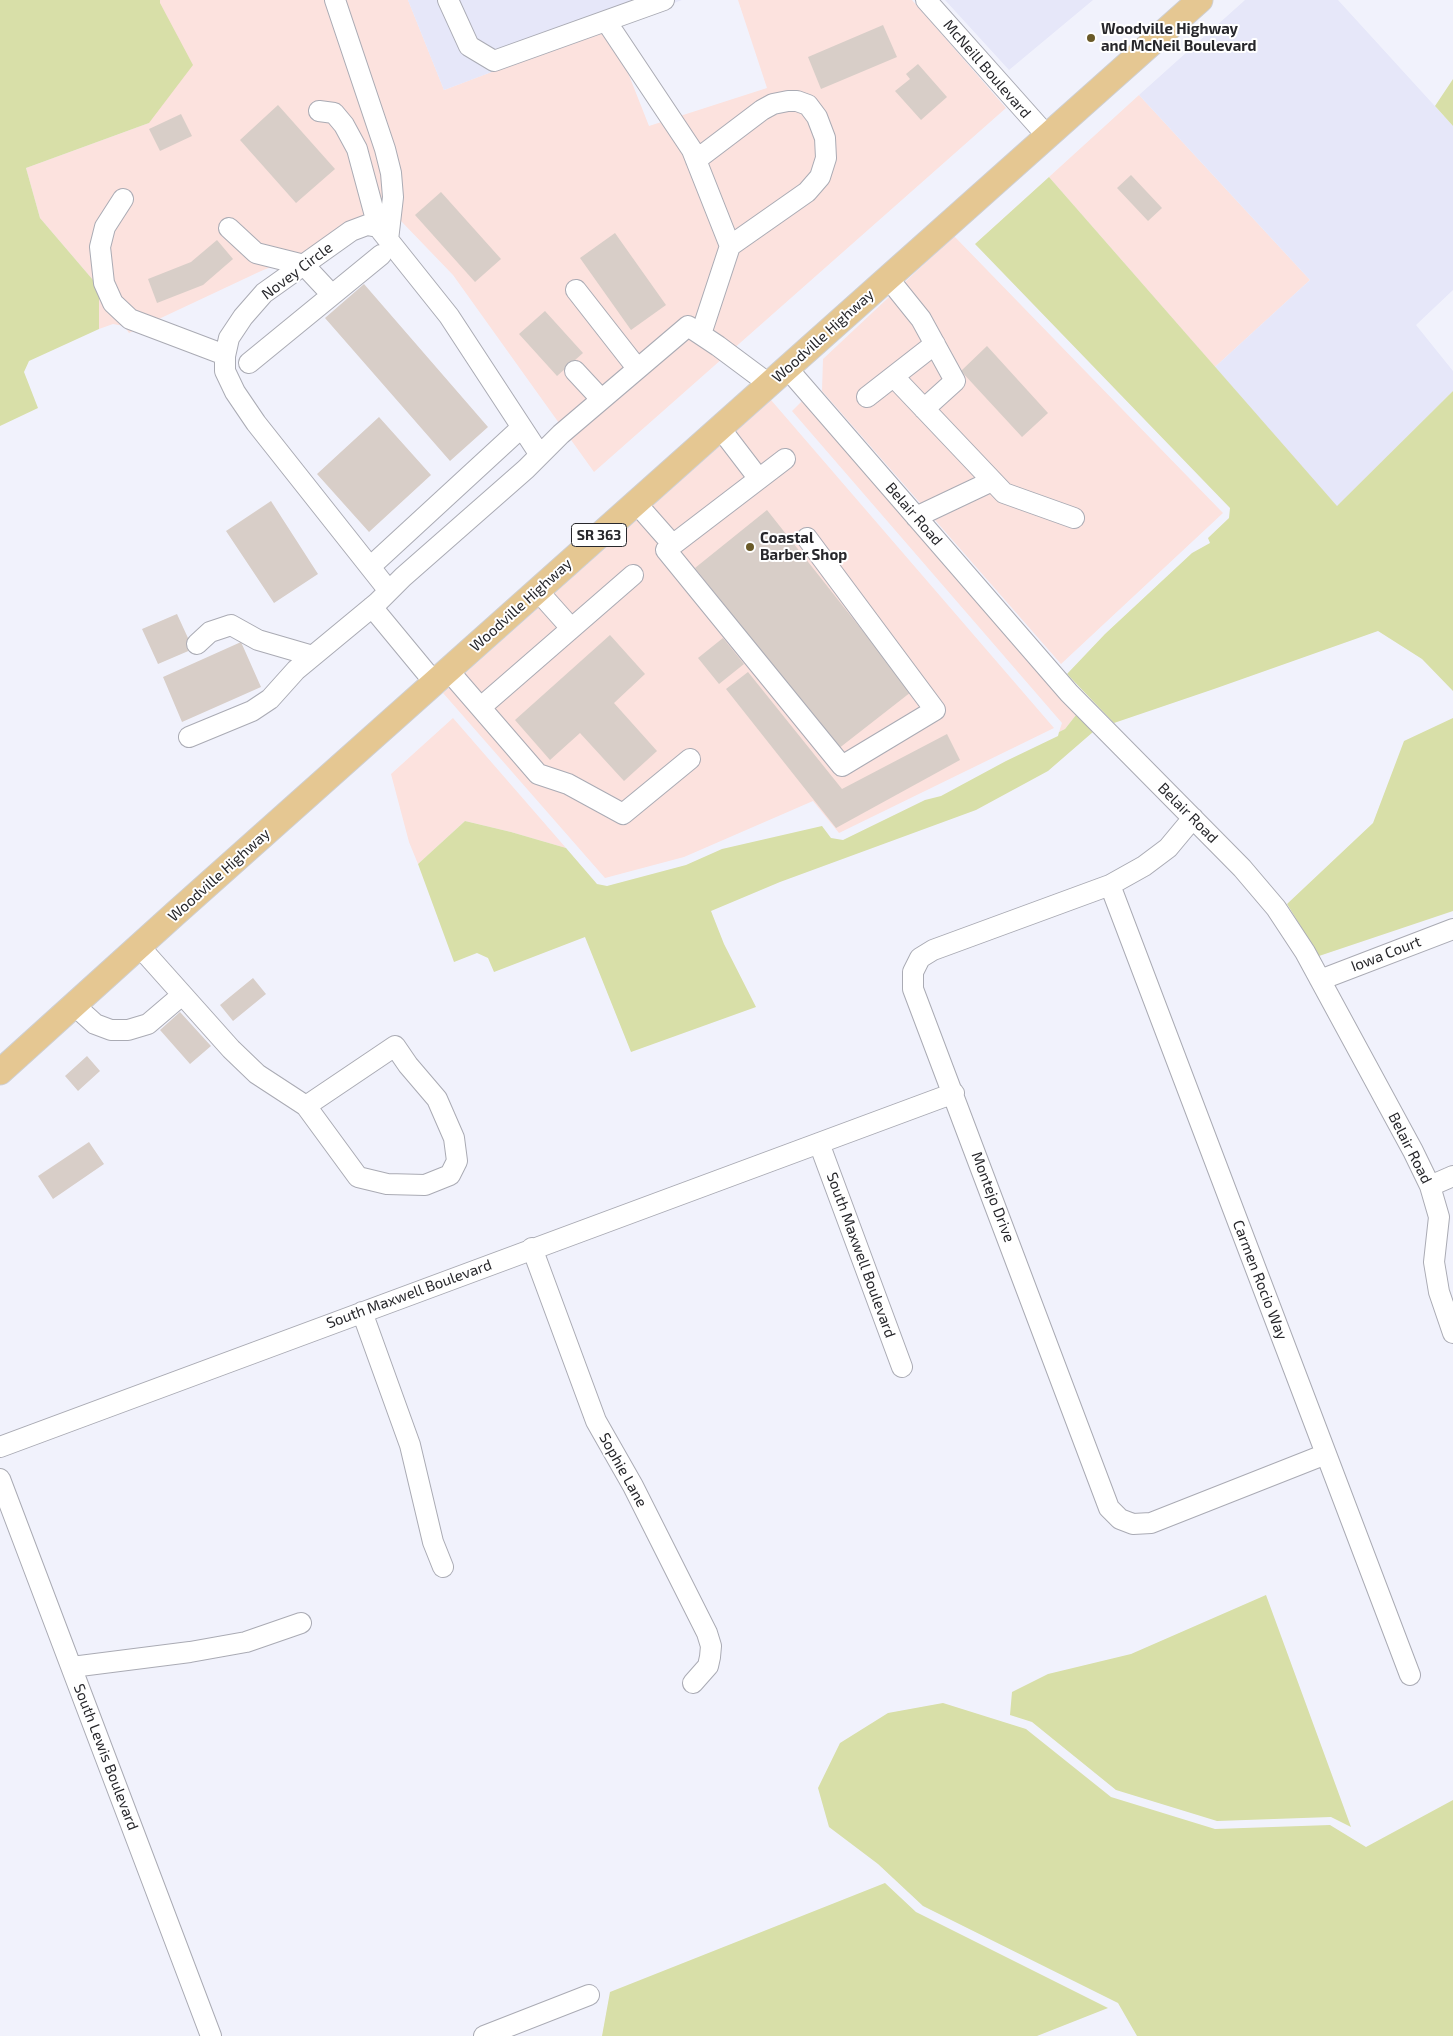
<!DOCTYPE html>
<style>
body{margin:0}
canvas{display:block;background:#f1f2fc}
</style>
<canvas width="1453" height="2036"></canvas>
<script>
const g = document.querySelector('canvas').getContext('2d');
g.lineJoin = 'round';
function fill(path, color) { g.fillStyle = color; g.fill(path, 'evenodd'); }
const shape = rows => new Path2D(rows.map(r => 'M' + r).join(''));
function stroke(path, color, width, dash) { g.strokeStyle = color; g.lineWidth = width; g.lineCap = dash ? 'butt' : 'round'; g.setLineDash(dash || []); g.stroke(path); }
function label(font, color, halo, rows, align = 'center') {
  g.font = font + ' "Exo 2",sans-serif'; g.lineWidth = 4; g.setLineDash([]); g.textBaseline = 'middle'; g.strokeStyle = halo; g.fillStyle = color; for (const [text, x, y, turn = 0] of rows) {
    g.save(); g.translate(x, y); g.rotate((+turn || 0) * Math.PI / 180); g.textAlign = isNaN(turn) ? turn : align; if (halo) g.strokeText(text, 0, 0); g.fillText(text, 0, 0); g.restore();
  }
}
const commercial = shape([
 [160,0,408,0,444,90,610,27,649,126,767,88,738,0,912,0,1006,108,594,472,453,275,401,221,390,219,261,271,129,333,124,326,113,324,99,329,99,287,40,218,26,168,149,123],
 [1139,95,1310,280,1215,367,1049,177],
 [954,236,1223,513,1061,664,822,391,823,359],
 [771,400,1054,728,839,833,813,801,684,857,605,878,443,693],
 [802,401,1076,715,1065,729,1059,732,1062,723,792,411],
 [453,718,566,848,511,832,465,821,418,864,409,842,391,774]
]);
const built = shape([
 [408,0,682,0,444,90],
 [945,0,1093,0,1009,70],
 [1245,0,1338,0,1453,126,1453,290,1416,325,1453,371,1453,391,1337,507,1215,367,1310,280,1139,95]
]);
const green = shape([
 [0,0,160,0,160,3,193,65,149,123,26,168,40,218,99,287,99,329,29,361,24,372,38,408,0,426],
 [1453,79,1453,126,1435,106],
 [1049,177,1337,506,1453,391,1453,691,1422,659,1378,631,1214,689,1114,723,1067,674,1105,634,1192,553,1210,543,1208,538,1229,518,1230,508,975,244],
 [1076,715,1093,732,1048,771,976,810,780,882,711,911,724,944,756,1007,631,1052,585,937,494,972,488,958,477,953,454,962,418,864,465,821,511,832,566,848,597,884,607,886,686,865,722,849,822,826,831,838,843,840,925,800,941,796,1006,761,1058,736,1059,732,1065,729],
 [1453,718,1453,911,1319,956,1287,904,1373,823,1404,741],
 [1266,1595,1351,1827,1331,1817,1217,1821,1116,1790,1032,1722,1010,1715,1012,1692,1048,1674,1131,1654],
 [943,1703,1026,1729,1111,1797,1215,1829,1330,1825,1366,1847,1453,1800,1453,2036,1137,2036,1118,2003,923,1906,878,1864,829,1827,818,1788,840,1743,888,1713],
 [885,1883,916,1912,1108,2008,1037,2036,602,2036,610,1992]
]);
const building = shape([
 [883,25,897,57,821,89,808,57],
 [918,64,947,97,921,120,895,91,910,79,906,74],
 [278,105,335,169,296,203,240,140],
 [181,114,192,136,160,151,149,129],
 [1131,175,1162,208,1148,221,1117,188],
 [441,192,501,259,475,282,415,215],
 [615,233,666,305,631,330,580,258],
 [217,240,233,259,203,285,157,303,148,279,191,262],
 [364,284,488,427,450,461,325,318],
 [545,311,583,353,557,376,519,334],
 [987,346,1048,413,1022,437,961,371],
 [379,417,431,475,369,532,317,474],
 [271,501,318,574,274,603,226,531],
 [767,510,911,692,838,749,695,568],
 [177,614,193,649,158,664,142,629],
 [610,635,645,674,614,703,657,751,624,781,580,733,550,760,515,720],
 [723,638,744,664,719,684,698,658],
 [241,642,261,687,182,722,163,677],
 [748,672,842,789,947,734,960,760,836,828,726,689],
 [253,978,266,994,233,1021,220,1005],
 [180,1012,211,1046,190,1064,160,1030],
 [87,1056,100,1071,78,1091,65,1076],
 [89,1142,104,1164,53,1199,38,1176]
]);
const minor = shape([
 [335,0,385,149,391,173,393,197,388,240],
 [448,0,469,46,494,61,664,0],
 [926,0,1048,137],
 [606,21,692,150,730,246,701,334],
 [319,111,334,113,344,125,357,149,378,227],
 [696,160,762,110,773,104,788,101,797,101,808,105,817,117,825,138,826,158,820,177,807,192,730,246],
 [123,199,105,227,100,247,104,283,113,303,130,319,225,355],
 [229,228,256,253,304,265,332,295],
 [888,278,921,319,955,381,924,409],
 [576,290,637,368],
 [249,363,381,255],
 [787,368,1069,693,1242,868,1276,908,1305,952,1413,1151,1430,1186,1439,1217,1434,1262,1439,1292,1453,1333],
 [575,371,601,399],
 [894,377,1004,493,1074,518],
 [867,397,935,344],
 [720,428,759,479],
 [785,459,666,550,842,766,935,710,807,538],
 [636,503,673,545],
 [916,517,992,481],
 [370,567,521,428],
 [537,590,571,628],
 [389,591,256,423,235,392,225,371,225,356,229,338,243,317,264,293,351,231,367,225,378,227,449,316,540,455],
 [372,607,434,682],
 [197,644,210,632,231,625,258,640,313,656],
 [448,670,538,774,568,784,623,814,690,759],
 [481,707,633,575],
 [189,737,252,711,270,699,296,670,377,603,403,577,526,469,561,434,688,326,718,346,769,384],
 [1193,818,1168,848,1144,866,1110,885,933,950,920,958,913,972,913,989,1109,1508,1120,1519,1133,1524,1151,1523,1326,1454],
 [1110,885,1410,1675],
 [139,946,231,1049,257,1074,306,1106,358,1177,387,1184,425,1185,450,1175,457,1161,454,1138,437,1099,408,1065,395,1046,306,1106],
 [1320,980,1453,929],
 [74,1005,95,1024,111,1030,128,1030,148,1024,182,995],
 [819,1143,902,1367],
 [1430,1186,1453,1176],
 [532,1248,596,1421,633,1486,707,1633,711,1646,710,1657,708,1666,693,1683],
 [362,1312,410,1445,433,1542,443,1567],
 [0,1447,954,1093],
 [0,1479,211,2036],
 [72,1667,190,1652,246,1642,301,1623],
 [484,2036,589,1995]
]);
const major = shape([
 [0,1072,177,912,1200,0]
]);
const markers = [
 [1091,38,5,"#6a5a28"],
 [750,547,5,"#6a5a28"]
];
const shields = [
 [599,535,55]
];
const shieldNames = [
 ["SR 363",599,535]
];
const poiNames = [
 ["Woodville Highway",1101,29],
 ["and McNeil Boulevard",1101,46],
 ["Coastal",760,538],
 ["Barber Shop",760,555]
];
const streetNames = [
 ["McNeill Boulevard",987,69,49],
 ["Novey Circle",297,271,-37],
 ["Woodville Highway",823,336,-42],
 ["Belair Road",914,514,49],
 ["Woodville Highway",521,605,-42],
 ["Belair Road",1188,813,45],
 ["Woodville Highway",219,875,-42],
 ["Iowa Court",1386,954,-21],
 ["Belair Road",1410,1148,63],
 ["Montejo Drive",993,1197,69],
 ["South Maxwell Boulevard",861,1255,70],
 ["Carmen Rocio Way",1260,1280,69],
 ["South Maxwell Boulevard",409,1294,-20],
 ["Sophie Lane",623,1470,61],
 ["South Lewis Boulevard",106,1757,69]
];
fill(commercial, '#fce2de');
fill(built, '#e6e7f9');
fill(green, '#d8dfa8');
fill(building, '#d8cec8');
stroke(minor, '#aaabb4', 22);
stroke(major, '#cfcfd0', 27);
stroke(minor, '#fff', 20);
stroke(major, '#e5c792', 25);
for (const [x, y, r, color] of markers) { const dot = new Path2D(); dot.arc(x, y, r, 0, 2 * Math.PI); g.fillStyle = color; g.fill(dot); stroke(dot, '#fff', 2); }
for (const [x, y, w] of shields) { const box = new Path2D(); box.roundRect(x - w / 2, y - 11.5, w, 23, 4); g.fillStyle = '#fff'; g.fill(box); stroke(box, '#27272b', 1); }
label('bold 14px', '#27272b', null, shieldNames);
label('bold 15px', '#27272b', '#fff', poiNames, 'left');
label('15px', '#27272b', '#fff', streetNames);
</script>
